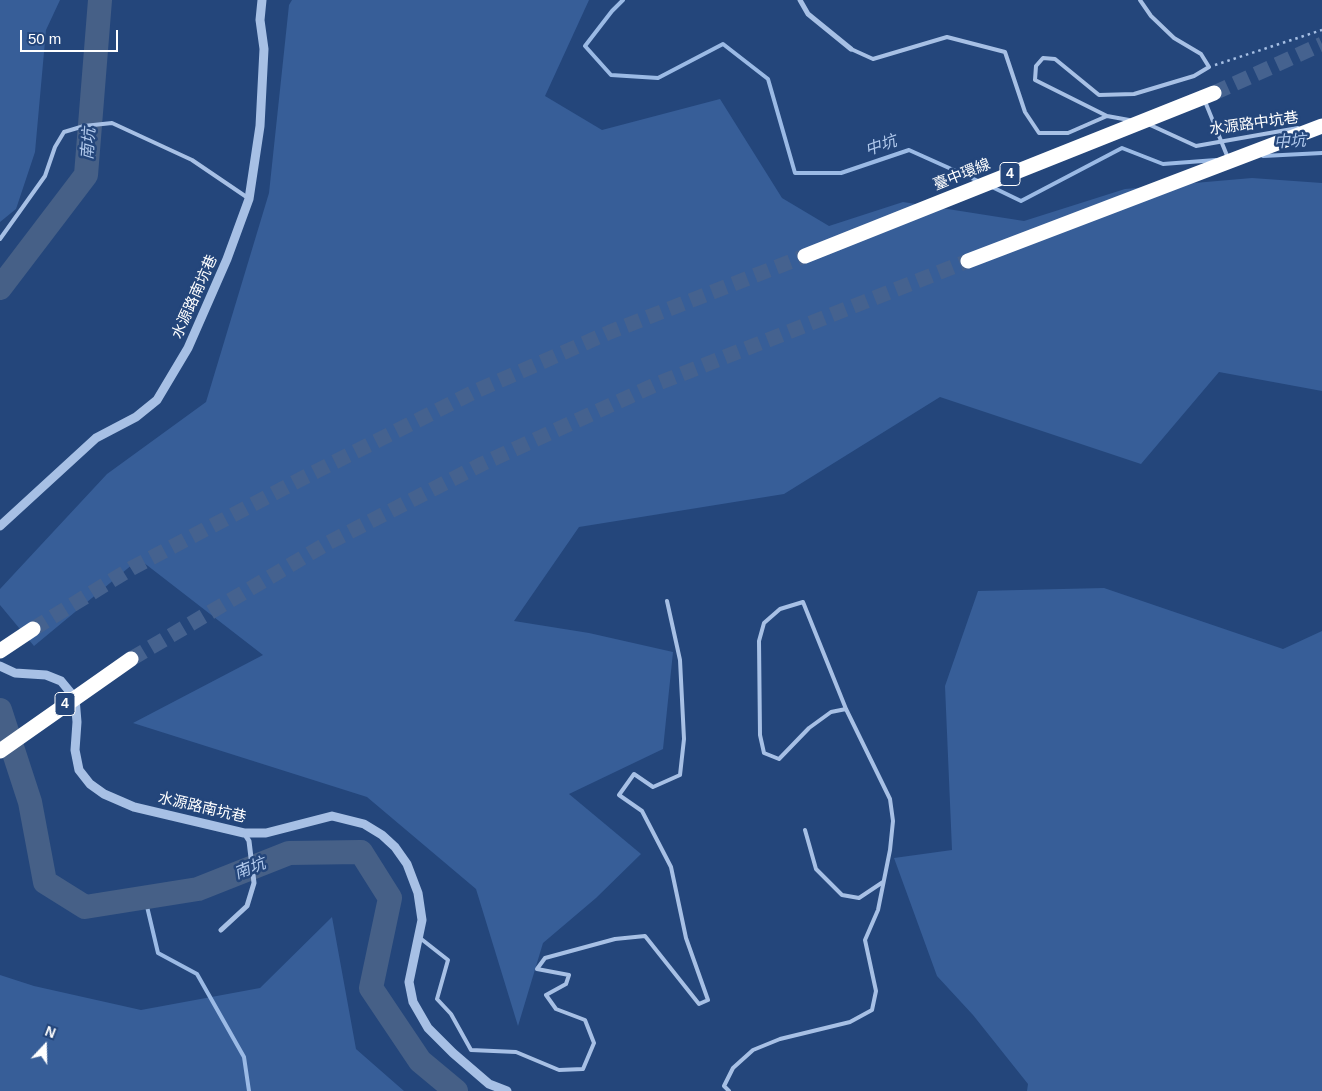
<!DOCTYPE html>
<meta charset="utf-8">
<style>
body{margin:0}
#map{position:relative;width:1322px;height:1091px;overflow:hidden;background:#24467b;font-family:Arial,sans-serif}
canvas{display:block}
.north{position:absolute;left:20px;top:1021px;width:50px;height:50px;-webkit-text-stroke:4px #24467b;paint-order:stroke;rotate:21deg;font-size:14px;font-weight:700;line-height:20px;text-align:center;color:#fff}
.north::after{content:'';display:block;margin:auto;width:18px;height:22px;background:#fff;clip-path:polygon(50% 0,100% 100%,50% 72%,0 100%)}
.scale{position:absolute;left:20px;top:30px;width:98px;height:22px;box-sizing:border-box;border:2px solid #fff;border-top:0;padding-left:6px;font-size:15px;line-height:18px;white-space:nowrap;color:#fff;-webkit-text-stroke:4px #24467b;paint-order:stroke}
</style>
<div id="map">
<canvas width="1322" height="1091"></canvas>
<div class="north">N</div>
<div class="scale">50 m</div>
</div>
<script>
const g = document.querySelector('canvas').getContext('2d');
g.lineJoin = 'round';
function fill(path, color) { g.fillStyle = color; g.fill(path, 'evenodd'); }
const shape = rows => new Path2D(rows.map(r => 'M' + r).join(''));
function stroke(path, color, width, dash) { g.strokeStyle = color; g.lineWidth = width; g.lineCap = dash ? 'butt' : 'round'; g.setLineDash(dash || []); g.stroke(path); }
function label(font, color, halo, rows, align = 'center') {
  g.font = font + ' Arial,"Noto Sans TC",sans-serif'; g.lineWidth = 5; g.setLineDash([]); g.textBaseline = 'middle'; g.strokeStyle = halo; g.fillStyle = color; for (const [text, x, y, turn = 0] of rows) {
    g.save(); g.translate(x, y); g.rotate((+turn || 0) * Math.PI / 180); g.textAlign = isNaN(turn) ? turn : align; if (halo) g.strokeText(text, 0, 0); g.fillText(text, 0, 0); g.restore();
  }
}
const green = shape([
 [0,0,60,0,46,30,35,152,16,209,0,222],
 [292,0,589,0,545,96,602,130,720,99,782,198,829,226,903,202,1024,221,1125,189,1252,178,1322,183,1322,391,1219,372,1141,464,940,397,784,494,579,527,514,621,589,633,673,652,663,749,569,794,641,854,596,898,543,943,518,1026,476,889,367,797,133,723,263,655,139,559,34,646,0,605,0,589,107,474,206,402,269,193,289,5],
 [1104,588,1283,649,1322,631,1322,1091,1027,1091,1028,1084,973,1015,937,976,894,858,952,850,945,686,978,591],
 [332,917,356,1049,404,1091,0,1091,0,975,34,986,141,1010,260,988]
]);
const stream = shape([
 [623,0,612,11,585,46,611,75,658,78,723,44,768,79,795,173,841,173,909,150,978,181],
 [1263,156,1322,153],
 [992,187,1021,201,1122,148,1163,164,1216,160],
 [145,898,158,953,197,974,244,1057,249,1091]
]);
const river = shape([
 [0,288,86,175,100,0],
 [0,710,30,802,45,882,85,907,198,889,289,853,361,852,390,898,371,988,420,1061,456,1091]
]);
const motorwayTunnel = shape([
 [1214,93,1322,44],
 [33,629,132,568,303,478,476,391,610,332,805,256],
 [131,659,326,544,482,464,659,383,968,261]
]);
const path = shape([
 [1215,65,1322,30]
]);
const service = shape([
 [851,49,873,59,947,37,1005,52,1025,112,1039,133,1068,133,1107,116,1129,120],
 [1107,116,1035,80,1036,66,1043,58,1055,59,1099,95,1134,94,1194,76,1209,67,1201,54,1174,38,1151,16,1140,0],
 [1148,124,1196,146,1298,128],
 [0,239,45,176,55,147,64,132,84,126,112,123,192,160,248,198],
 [805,830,816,869,842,895,859,898,883,882],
 [420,938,448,960,437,999,451,1014,471,1050,516,1052,559,1070,583,1069,594,1043,585,1020,556,1009,546,995,566,984,569,975,537,969,545,958,615,939,645,936,699,1004,708,1000,686,938,671,867,642,811,619,795,634,774,653,787,680,775,684,739,680,660,667,601],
 [729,1091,724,1086,733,1068,753,1050,780,1039,850,1022,872,1010,876,991,865,940,878,910,890,850,893,821,890,799,846,709,803,602,780,609,764,623,759,641,760,735,764,753,779,759,809,728,831,712,846,709]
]);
const minor = shape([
 [800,0,808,14,851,49],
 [221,930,247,906,254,883,249,841,244,833]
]);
const tertiary = shape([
 [0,526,96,438,136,417,157,400,188,348,227,259,249,199,260,126,264,49,260,20,262,0],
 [0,666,15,673,46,675,61,681,75,698,77,722,75,750,79,770,90,784,104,794,134,807,244,833,266,833,332,816,364,824,382,835,395,847,407,864,418,893,422,920,409,982,413,1002,428,1028,453,1053,489,1084,507,1091]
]);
const motorway = shape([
 [0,651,33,629]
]);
const serviceBridge = shape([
 [1204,99,1228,158]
]);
const motorwayBridge = shape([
 [805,256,1214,93],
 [968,261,1322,126],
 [0,751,131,659]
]);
const shields = [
 [1010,174,20],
 [65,704,20]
];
const shieldNames = [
 ["4",1010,174],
 ["4",65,704]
];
const streetNames = [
 ["水源路中坑巷",1254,124,-8],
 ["臺中環線",962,175,-22],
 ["水源路南坑巷",195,297,-66],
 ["水源路南坑巷",202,808,13]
];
const waterNames = [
 ["中坑",1290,142,-4],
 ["南坑",89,144,-86],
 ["中坑",881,146,-19],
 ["南坑",250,869,-22]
];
fill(green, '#375e98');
stroke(stream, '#9bbae5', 4);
stroke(river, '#466087', 24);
stroke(motorwayTunnel, '#45628f', 15, [15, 8]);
stroke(path, '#a7c0e5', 2.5, [2.5, 4]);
stroke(service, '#a7c0e5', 4);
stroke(minor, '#a7c0e5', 5);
stroke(tertiary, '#a7c0e5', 9);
stroke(motorway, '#fff', 15);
stroke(serviceBridge, '#a7c0e5', 4);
stroke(motorwayBridge, '#fff', 15);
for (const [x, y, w] of shields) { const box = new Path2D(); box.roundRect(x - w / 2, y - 11.5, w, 23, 4); g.fillStyle = '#24467b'; g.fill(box); stroke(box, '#fff', 1); }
label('bold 14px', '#fff', null, shieldNames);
label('15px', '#fff', '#24467b', streetNames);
label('italic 16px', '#b2caed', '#24467b', waterNames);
</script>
